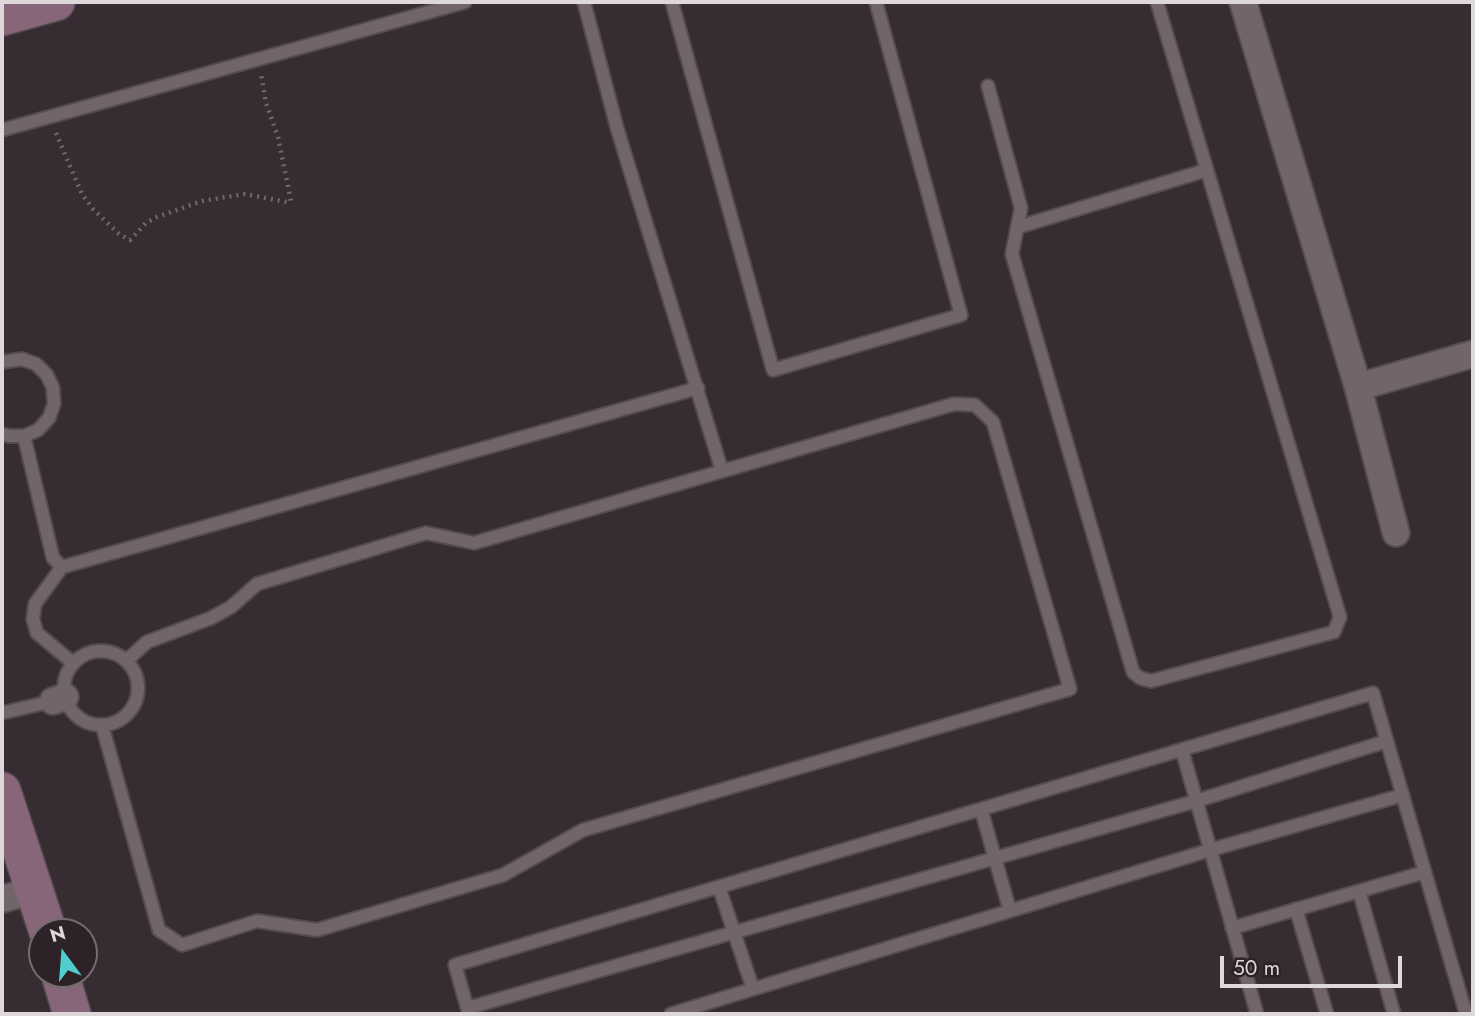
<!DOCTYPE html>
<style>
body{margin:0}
#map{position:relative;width:1475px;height:1016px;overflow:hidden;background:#362c31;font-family:Jost,sans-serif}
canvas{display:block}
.frame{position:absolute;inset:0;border:4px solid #dfd8db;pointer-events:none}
.north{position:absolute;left:28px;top:918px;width:70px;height:70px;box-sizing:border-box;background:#2c2227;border:2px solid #746b6f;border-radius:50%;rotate:344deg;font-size:19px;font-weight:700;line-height:28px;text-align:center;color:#dfd8db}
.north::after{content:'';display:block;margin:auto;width:24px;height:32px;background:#52cdcd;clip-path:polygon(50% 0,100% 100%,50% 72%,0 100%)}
.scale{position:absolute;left:1220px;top:956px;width:182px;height:32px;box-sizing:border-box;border:4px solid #dfd8db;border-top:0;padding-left:9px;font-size:21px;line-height:24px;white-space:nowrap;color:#dfd8db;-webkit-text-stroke:5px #2c2227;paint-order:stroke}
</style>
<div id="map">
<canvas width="1475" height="1016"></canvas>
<div class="frame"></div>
<div class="north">N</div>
<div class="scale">50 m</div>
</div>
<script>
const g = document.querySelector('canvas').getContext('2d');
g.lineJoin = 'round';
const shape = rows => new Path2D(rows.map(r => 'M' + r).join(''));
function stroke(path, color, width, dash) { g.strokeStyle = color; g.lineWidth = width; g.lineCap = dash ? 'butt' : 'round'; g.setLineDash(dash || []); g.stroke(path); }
const path = shape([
 [56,133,82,194,93,209,119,234,130,240,146,223,157,217,202,201,245,194,287,202,291,201,278,137,266,103,261,74]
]);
const service = shape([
 [584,2,617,128,722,471],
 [672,2,773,370,961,315,876,2],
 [988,86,1021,208,1012,254,1133,672,1140,678,1151,681,1334,632,1340,617,1157,2],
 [2,130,465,2],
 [1018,227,1207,170],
 [2,362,22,359,36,364,47,375,53,388,54,404,49,418,38,430,24,436,9,436,2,434],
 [24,436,53,558,62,567],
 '64 688a37 37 0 1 1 74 0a37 37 0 1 1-74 0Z',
 [73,663,37,633,33,619,35,604,62,567,698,388],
 [2,713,53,701],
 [102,725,159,930,182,945,257,921,317,930,503,875,583,830,1070,689,993,422,975,405,954,404,474,543,426,533,257,584,231,607,211,618,147,642,126,661],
 [1182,750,1257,1014],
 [981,809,1010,911],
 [719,887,753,989],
 [1359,891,1394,1014],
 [1296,909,1327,1014],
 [1232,928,1425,872],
 [468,1008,1196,801,1387,741],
 [469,1014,455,965,1373,693,1466,1014],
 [671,1014,1210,850,1403,795]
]);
const minor = shape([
 [1243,2,1358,387,1396,533],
 [1358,387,1473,354],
 [53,701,65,697],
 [2,899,35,890]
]);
const secondary = shape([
 [2,17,56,2],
 [2,791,48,932],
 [60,974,72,1014]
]);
stroke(service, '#544b4f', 16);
stroke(minor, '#544b4f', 30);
stroke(secondary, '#544b4f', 40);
stroke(path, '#71686c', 4.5, [2, 5]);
stroke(service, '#71656b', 12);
stroke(minor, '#71656b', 26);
stroke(secondary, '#886679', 37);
</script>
